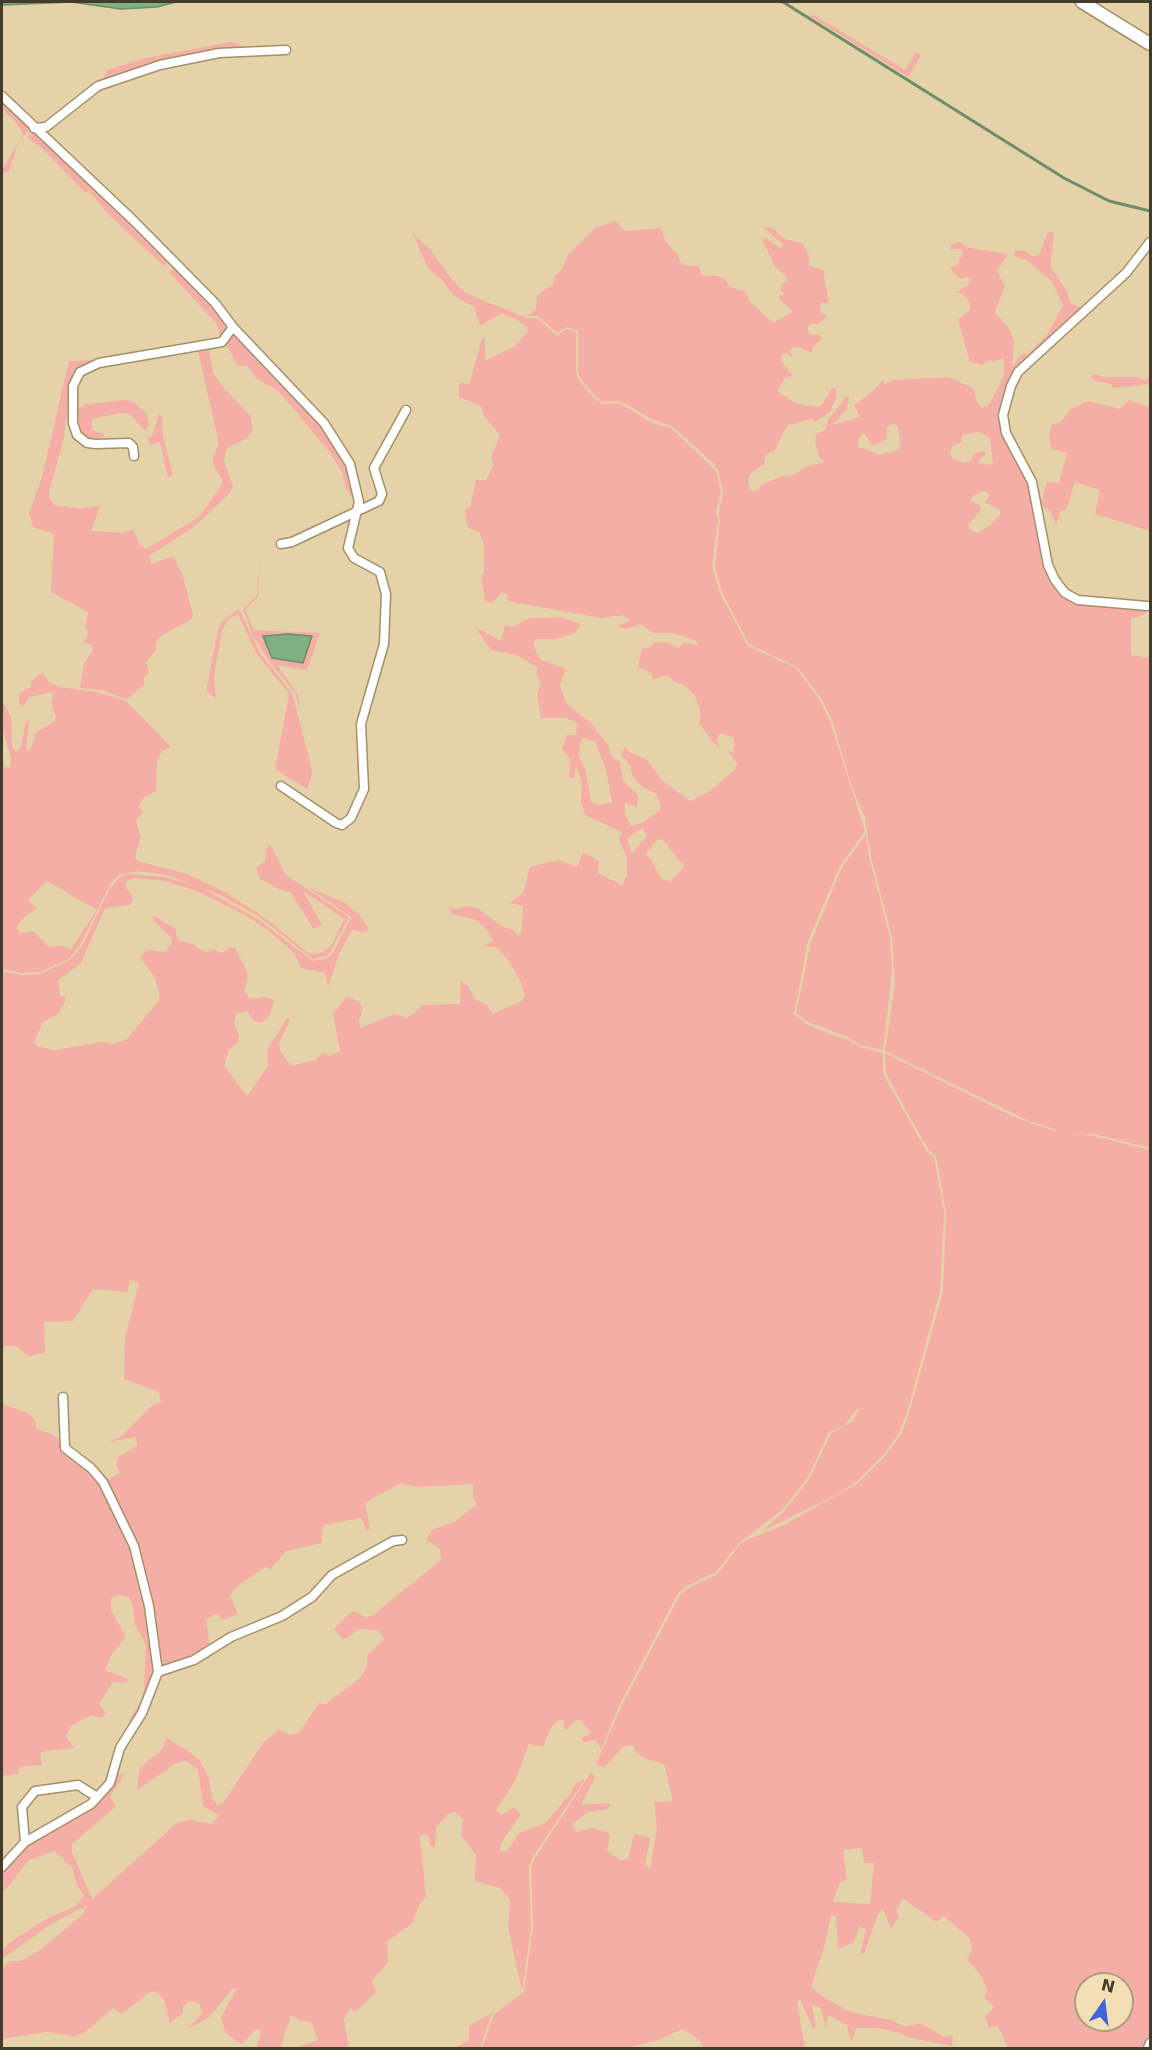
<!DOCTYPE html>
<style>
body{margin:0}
#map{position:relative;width:1152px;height:2050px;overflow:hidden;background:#e5d2a9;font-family:"DejaVu Sans",sans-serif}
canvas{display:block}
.frame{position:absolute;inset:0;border:3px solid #433c2b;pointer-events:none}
.north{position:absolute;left:1074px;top:1972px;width:60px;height:60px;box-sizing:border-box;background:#f2dfb6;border:2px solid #ac9e7e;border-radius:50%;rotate:14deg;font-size:16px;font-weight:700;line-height:24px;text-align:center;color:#433c2b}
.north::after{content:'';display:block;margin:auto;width:21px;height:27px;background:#4065d7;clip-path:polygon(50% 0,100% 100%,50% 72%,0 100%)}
</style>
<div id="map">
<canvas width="1152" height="2050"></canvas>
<div class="frame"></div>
<div class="north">N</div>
</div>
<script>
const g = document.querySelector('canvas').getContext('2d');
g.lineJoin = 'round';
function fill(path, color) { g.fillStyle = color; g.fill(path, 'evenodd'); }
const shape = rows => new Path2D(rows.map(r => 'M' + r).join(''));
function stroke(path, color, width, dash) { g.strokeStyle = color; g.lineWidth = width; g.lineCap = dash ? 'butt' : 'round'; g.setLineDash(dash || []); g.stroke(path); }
const green = shape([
 [812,14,905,70,916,52,921,55,908,77,810,16],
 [230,42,250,48,159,63,103,80,107,70,146,58],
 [2,101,28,126,29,130,19,141,9,171,2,173,2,167,5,166,23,134,15,121,2,109],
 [34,132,101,197,135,224,169,262,164,266,109,215,89,191,85,193,46,152,27,137],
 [616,221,625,231,661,228,666,242,677,254,682,265,699,266,701,275,718,276,726,280,730,287,745,291,750,302,773,323,793,311,779,299,779,295,785,295,781,290,781,284,787,282,785,275,775,267,762,239,766,238,780,248,784,245,762,226,773,228,784,239,802,243,809,255,809,265,823,270,829,303,822,303,820,309,821,314,827,315,826,318,817,324,810,324,807,328,810,335,819,334,822,339,813,346,812,353,796,346,789,350,793,358,786,353,782,355,781,361,793,376,785,378,777,391,795,403,816,407,822,405,832,388,836,389,836,398,830,412,816,422,812,419,788,425,774,451,766,454,764,464,751,473,748,479,750,490,757,491,763,484,782,476,790,477,808,466,824,462,818,455,815,440,817,434,826,429,828,420,847,396,849,396,847,409,832,425,860,417,854,405,869,395,883,380,884,384,893,380,949,377,973,388,978,404,982,408,988,406,1004,376,1004,358,993,362,989,360,982,365,970,362,958,320,970,310,970,304,965,296,957,292,968,285,971,279,968,277,960,279,952,271,951,267,957,265,963,253,960,249,950,249,951,244,961,242,965,247,1008,254,997,271,1005,286,995,312,1010,330,1014,341,1012,367,1019,357,1024,353,1027,355,1047,335,1063,305,1052,282,1028,261,1014,256,1015,250,1026,251,1032,256,1039,255,1047,234,1050,231,1054,233,1050,266,1067,291,1070,303,1085,309,1017,372,1002,415,1031,482,1047,565,1064,594,1147,607,1146,614,1131,619,1131,655,1150,658,1150,1148,1099,1135,1064,1132,1029,1121,885,1051,895,984,892,937,871,857,865,818,852,787,832,720,821,698,797,667,749,644,722,592,715,567,720,520,719,512,723,492,718,471,714,464,672,426,653,420,626,404,618,401,602,402,594,395,580,378,578,371,578,331,567,327,557,333,538,316,528,316,536,309,537,296,554,283,554,277,562,269,568,255,595,228],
 [894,424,898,427,900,440,899,450,877,455,868,449,859,448,858,440,863,432,872,445,877,445,887,439,887,426],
 [978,432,990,437,993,465,980,464,978,461,986,454,984,451,975,453,970,462,963,463,952,458,950,452,953,446,962,442,962,435],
 [982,491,988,493,989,496,985,502,999,509,1001,514,991,525,977,533,971,530,968,525,982,509,978,504,970,502,972,497],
 [412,233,430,249,450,277,465,293,527,318,537,318,557,336,567,329,576,332,576,371,578,379,593,397,602,404,618,403,625,406,652,423,671,428,716,471,721,492,716,512,718,520,712,566,720,593,748,646,796,668,819,699,830,721,865,831,840,866,808,941,794,1014,805,1023,829,1034,849,1040,860,1047,883,1053,883,1074,927,1152,934,1157,944,1213,940,1291,908,1409,899,1433,883,1455,857,1481,836,1495,762,1531,783,1513,810,1478,831,1433,852,1422,859,1410,857,1409,845,1425,829,1432,808,1477,781,1511,739,1543,716,1572,685,1587,677,1595,619,1706,601,1750,596,1740,584,1742,581,1738,591,1733,581,1720,575,1721,566,1730,563,1727,565,1721,559,1719,550,1729,543,1747,529,1744,515,1781,496,1810,501,1815,514,1807,521,1814,501,1843,500,1851,507,1851,519,1833,546,1823,569,1795,576,1783,585,1779,533,1857,529,1867,531,1928,522,1991,508,1927,510,1900,500,1888,475,1881,476,1855,461,1836,463,1820,456,1812,448,1814,436,1828,435,1848,430,1846,428,1834,420,1836,426,1897,419,1905,412,1924,387,1941,388,1963,372,1980,376,1992,355,2012,350,2008,344,2019,349,2048,296,2048,318,2040,311,2022,301,2021,291,2015,280,2048,257,2048,261,2030,256,2029,242,2044,236,2041,225,2032,221,2017,236,1990,233,1988,209,2017,186,2030,202,2014,199,2003,190,2001,183,2006,183,2013,170,2023,164,2000,156,1991,148,1993,122,2014,113,2008,84,2033,75,2036,47,2032,2,2039,2,2041,2,1969,10,1961,21,1961,39,1951,82,1915,88,1905,51,1924,2,1959,2,1950,12,1941,46,1919,74,1907,84,1896,77,1885,72,1868,55,1851,29,1860,2,1894,2,1870,26,1844,70,1820,115,1775,125,1773,110,1797,116,1806,72,1844,72,1852,92,1899,177,1823,189,1820,212,1824,219,1815,203,1806,198,1769,186,1761,178,1762,137,1790,140,1768,162,1749,167,1738,187,1750,200,1761,209,1778,212,1798,218,1805,223,1803,263,1743,279,1730,290,1735,299,1733,319,1703,326,1704,359,1679,366,1669,368,1655,384,1639,378,1630,359,1629,343,1640,334,1629,351,1612,357,1612,364,1617,372,1616,441,1560,440,1549,426,1540,432,1530,456,1521,477,1504,473,1497,473,1484,420,1487,400,1484,373,1498,365,1503,370,1528,367,1531,361,1518,323,1525,322,1543,286,1551,271,1569,265,1567,235,1588,230,1597,238,1614,222,1620,217,1613,206,1620,210,1646,183,1660,158,1667,145,1583,105,1481,120,1473,116,1465,118,1457,137,1446,136,1437,109,1442,123,1435,150,1407,161,1402,159,1392,124,1379,125,1339,139,1283,130,1280,127,1292,93,1289,73,1321,44,1322,45,1353,28,1356,16,1346,5,1346,2,1351,2,971,21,975,40,974,70,960,82,946,109,890,120,877,128,874,166,877,200,887,256,918,313,961,327,958,333,953,351,917,308,887,345,903,359,914,369,929,365,932,352,930,340,952,328,987,325,973,301,968,294,953,268,930,245,915,199,892,165,881,134,878,127,881,125,886,134,899,130,905,105,908,81,963,58,980,60,995,66,997,65,1002,58,1014,43,1022,34,1042,39,1047,55,1050,101,1042,113,1044,127,1039,160,999,155,978,140,957,147,950,165,952,172,943,171,938,153,920,154,916,176,929,176,934,180,941,194,944,201,950,208,952,213,949,222,953,231,947,235,948,246,969,248,977,244,991,250,999,264,997,274,1000,270,1015,262,1023,254,1021,247,1011,236,1014,234,1023,239,1035,238,1042,229,1050,224,1066,247,1096,268,1066,267,1050,287,1018,290,1020,279,1043,280,1050,291,1066,315,1060,323,1052,330,1056,340,1051,333,1014,347,996,359,1002,363,1009,359,1020,360,1028,395,1014,406,1018,415,1013,422,1005,460,1004,461,981,468,986,475,999,487,1005,493,1014,521,1001,525,997,521,982,509,961,496,947,483,946,493,941,488,931,476,920,452,914,449,907,459,909,468,906,479,909,503,927,514,930,518,937,522,930,523,906,509,903,523,893,530,867,558,860,577,867,583,852,599,861,598,873,622,885,627,876,627,858,619,840,622,832,585,815,581,802,582,783,577,768,575,769,575,777,570,779,569,776,570,759,562,749,567,735,576,735,577,723,566,718,541,718,537,694,541,684,536,674,538,668,517,655,491,650,475,627,501,641,505,625,512,627,530,618,561,617,581,624,575,633,556,639,536,639,533,646,541,660,566,669,560,685,566,703,591,723,608,745,612,757,620,762,623,781,638,795,637,807,625,803,625,814,631,826,642,823,660,810,661,806,656,794,641,786,632,775,630,765,621,755,625,747,629,752,646,759,663,781,690,801,707,793,735,770,737,763,727,750,734,753,734,738,720,733,717,739,720,748,712,741,699,723,701,713,694,694,684,685,674,682,669,675,653,679,650,672,638,668,641,651,643,648,650,648,654,642,669,643,678,648,684,642,699,646,695,640,672,633,653,633,641,624,625,629,619,627,619,625,630,621,623,615,601,618,512,602,507,600,508,595,502,592,493,603,485,600,481,576,484,572,484,545,479,532,470,529,467,525,465,511,470,507,476,480,486,480,494,465,491,457,500,435,484,416,481,406,459,397,459,384,461,382,468,385,470,382,482,338,485,338,485,361,515,346,529,330,517,320,501,313,480,326,474,307,454,296,442,280,428,268],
 [582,738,595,741,606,770,612,803,599,805,591,802,586,772,578,754],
 [642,828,647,836,632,853,627,839],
 [662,839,684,866,670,882,661,879,651,859,645,855,657,840],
 [174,268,225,321,227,333,221,340,217,324,169,272],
 [234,336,237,336,328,432,348,469,356,502,346,489,342,472,331,454,290,404,278,391,257,379,247,366,238,366,226,344],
 [209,349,213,373,223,387,250,415,253,430,247,438,227,448,224,461,233,486,230,493,195,526,149,556,151,564,173,556,183,576,193,615,192,619,161,636,156,642,156,650,146,662,149,672,144,678,144,685,130,697,126,699,102,690,80,688,84,664,93,650,91,645,84,642,89,632,85,627,88,612,51,592,54,534,33,527,29,513,42,477,69,361,97,360,80,367,71,381,63,442,49,492,50,499,55,505,80,509,100,506,91,531,125,533,133,529,139,544,146,549,199,517,221,486,223,481,213,464,213,457,219,444,198,351],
 [1093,374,1104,377,1137,377,1145,380,1150,376,1150,384,1113,388,1111,384,1095,381,1091,377],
 [126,400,134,402,147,414,149,426,145,431,130,414,120,413,92,419,92,430,104,434,104,437,91,439,84,436,79,425,78,409,81,407,86,404],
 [1129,400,1150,407,1150,531,1095,514,1100,490,1075,482,1066,510,1061,510,1056,525,1051,512,1040,505,1047,482,1059,483,1067,453,1051,449,1049,434,1052,424,1060,423,1071,409,1088,401,1120,409],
 [159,414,162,417,163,436,173,475,168,478,161,446,159,442,150,445,148,438,152,436],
 [260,558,258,597,245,610,254,630,320,633,307,670,277,665,298,695,301,710,294,691,271,664,253,636,243,609,257,595],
 [239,609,260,653,292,693,311,765,312,775,307,789,275,769,289,694,256,653,238,614,229,618,222,631,214,676,216,698,206,691,218,630,222,621],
 [42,672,49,682,60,687,96,692,125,700,171,747,162,751,157,761,156,791,144,797,138,807,143,811,136,821,141,837,135,856,137,861,187,874,223,891,265,918,307,952,316,954,323,952,332,945,344,919,303,891,322,925,314,929,290,892,281,890,260,879,256,867,265,862,266,848,270,844,286,875,349,917,331,951,326,956,313,959,258,916,220,895,167,875,138,871,119,875,111,883,80,945,69,959,40,972,21,973,2,969,2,758,5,767,10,768,11,758,2,727,2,700,11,717,12,746,16,752,21,747,26,721,29,721,26,750,30,751,36,732,54,722,56,717,51,702,53,692,29,697,23,707,19,702,19,693,31,687,31,682],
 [47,881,97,910,70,950,61,945,50,948,33,931,19,933,17,926,25,916,37,909,28,900],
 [866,834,869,857,890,937,892,971,883,1050,861,1045,850,1038,806,1021,796,1013,811,942,842,867],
 [885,1053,1010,1115,1048,1129,1098,1137,1150,1150,1150,2038,1145,2048,1008,2048,998,2026,989,2027,985,2017,994,2007,984,1997,988,1992,982,1977,967,1959,972,1950,970,1939,944,1916,937,1922,903,1899,896,1911,899,1917,891,1928,883,1909,878,1914,864,1954,860,1954,866,1929,859,1927,854,1942,838,1949,836,1917,831,1915,824,1948,811,1986,819,1994,849,2012,892,2020,903,2026,921,2024,945,2037,953,2036,952,2046,906,2037,901,2033,877,2028,856,2028,851,2042,847,2025,828,2015,826,2027,820,2007,812,2005,816,2026,813,2029,800,1999,797,2002,805,2048,704,2048,700,2041,683,2029,658,2040,627,2048,482,2048,494,2014,524,1992,533,1928,531,1868,535,1858,591,1772,595,1777,581,1805,609,1803,611,1806,607,1809,588,1812,572,1824,577,1832,590,1828,608,1832,610,1837,607,1851,620,1860,628,1859,634,1834,650,1838,645,1865,650,1869,657,1827,654,1802,673,1801,664,1764,645,1759,635,1752,634,1746,629,1745,623,1747,604,1768,596,1764,621,1707,679,1597,686,1589,718,1574,740,1544,749,1539,782,1526,858,1483,884,1457,901,1435,910,1410,943,1292,946,1213,936,1156,929,1150,909,1116,886,1073],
 [862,1848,864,1863,874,1863,870,1904,833,1902,840,1882,847,1880,843,1850],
 [1086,1984,1122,1984,1122,2020,1086,2020],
 [2,1404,28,1413,35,1420,36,1429,50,1433,61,1440,67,1455,93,1475,102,1489,131,1547,141,1585,152,1667,151,1683,144,1702,131,1722,129,1720,142,1699,144,1689,146,1645,134,1623,134,1610,129,1597,117,1595,111,1599,111,1610,126,1637,112,1654,105,1670,128,1679,126,1683,113,1682,99,1704,106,1713,101,1718,91,1715,71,1726,66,1736,74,1748,40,1752,42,1765,18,1767,19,1774,2,1776],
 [492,2013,480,2048,455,2048,469,2040,469,2026]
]);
const water = shape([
 [2,2,176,2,157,7,121,9,71,2,2,5,2,2],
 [288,634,312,636,303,663,272,658,263,636,288,634]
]);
const stream = shape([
 [783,2,1064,178,1109,201,1150,211]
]);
const street = shape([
 [2,96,134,221,215,303,233,327,324,423,350,464,359,502,348,548,354,558,380,572,386,594,384,644,361,724,364,789,351,818,342,825,336,823,281,786],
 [34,128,46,127,98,86,160,65,219,53,286,50],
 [134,456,133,447,129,443,96,444,87,443,77,435,73,423,73,386,80,372,99,363,222,342,233,327],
 [281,544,292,542,379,501,382,494,374,468,406,410],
 [1147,606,1078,600,1065,593,1055,580,1048,565,1032,482,1006,433,1003,415,1011,386,1018,372,1126,273,1150,242],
 [158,1672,194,1660,231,1637,282,1616,312,1597,332,1575,393,1541,402,1540],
 [25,1842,22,1807,35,1791,78,1785,97,1797],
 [2,1867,25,1842,91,1804,110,1783,120,1748,142,1713,158,1672,149,1606,134,1546,103,1482,91,1468,65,1448,63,1397],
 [1148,2048,1150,2043]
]);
const secondary = shape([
 [1082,2,1150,44]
]);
fill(green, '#f5aea6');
fill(water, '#7eb082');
stroke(water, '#6c8d68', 1.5);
stroke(stream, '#6c8d68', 3);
stroke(street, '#a29069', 11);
stroke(secondary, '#a29069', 15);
stroke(street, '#fff', 8);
stroke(secondary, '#fff', 12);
</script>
